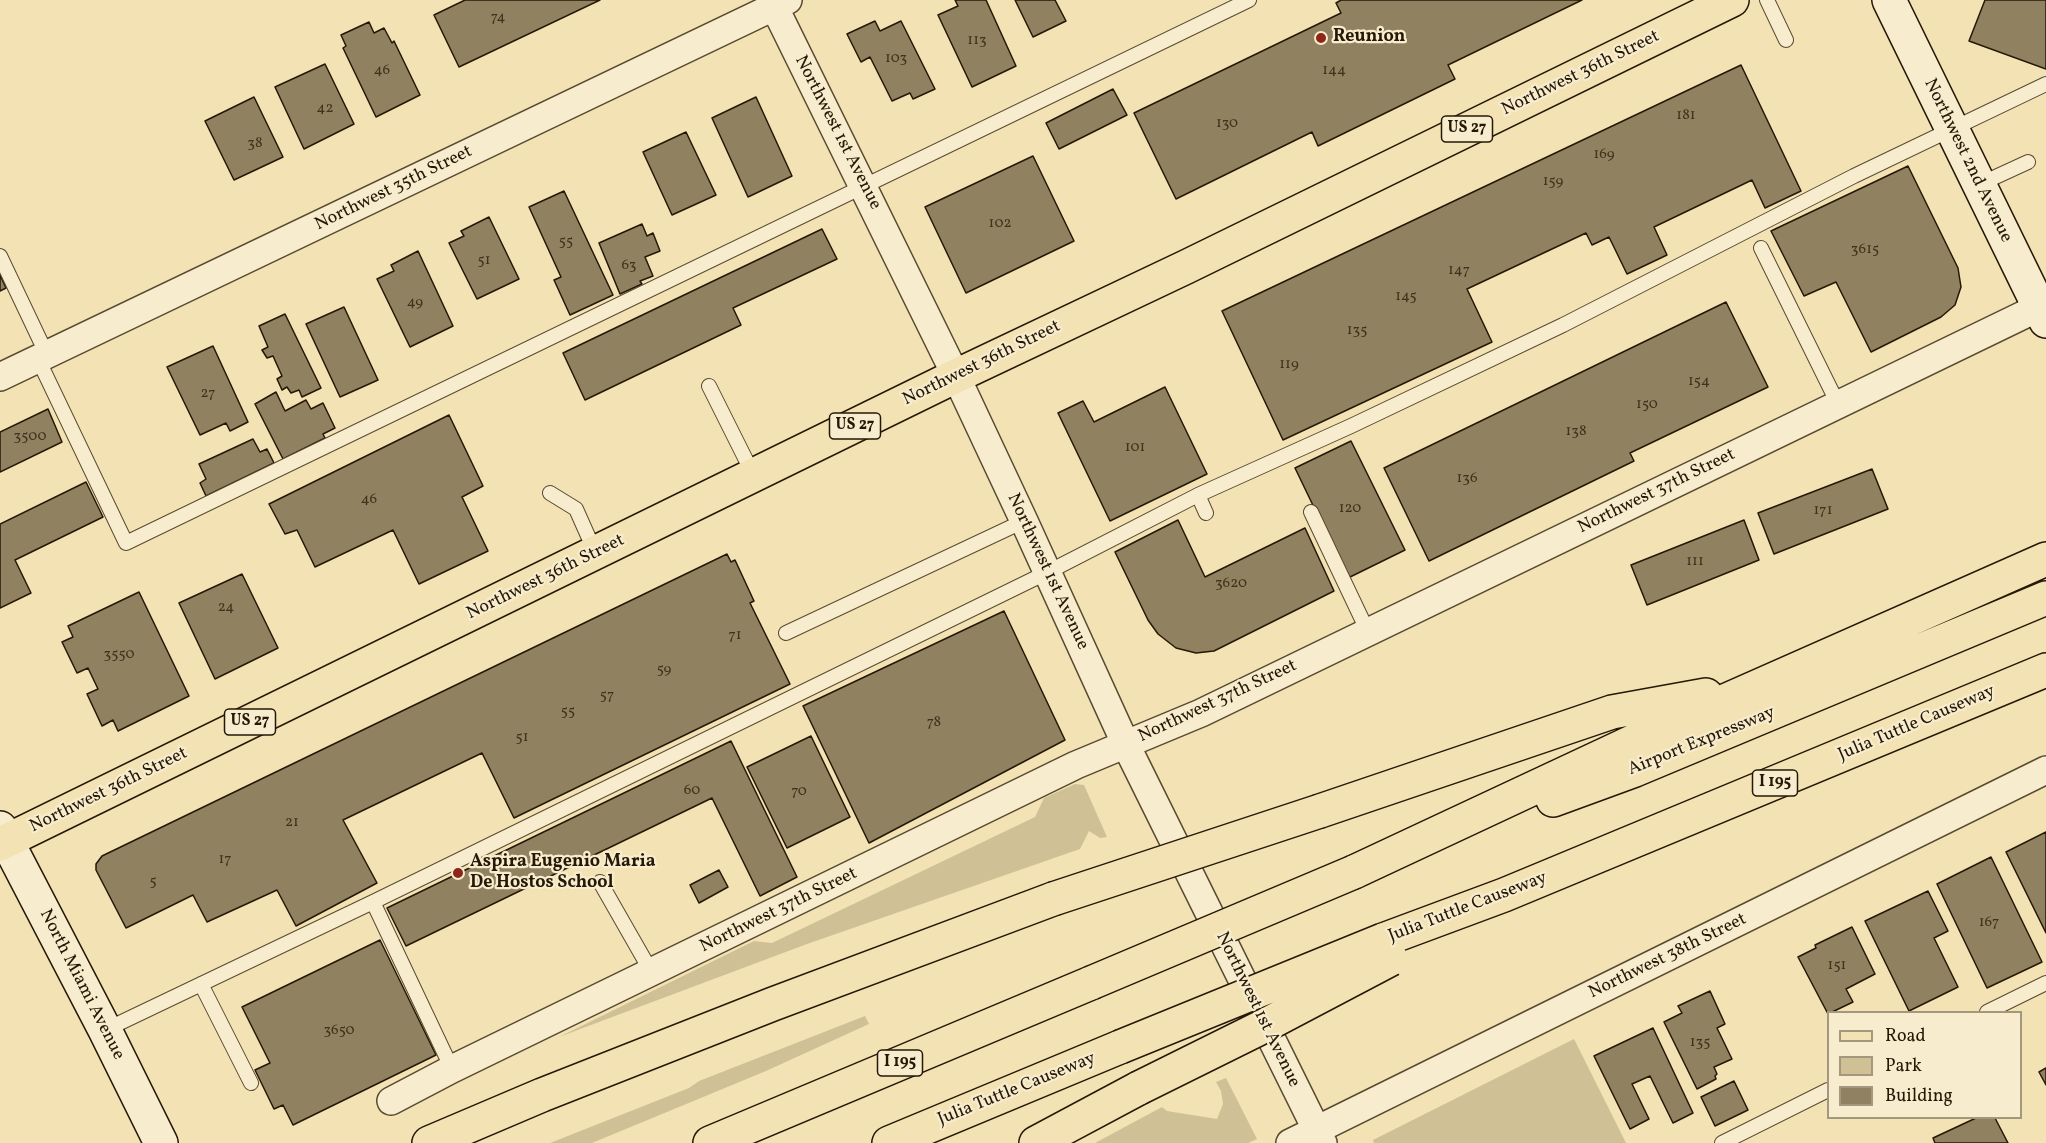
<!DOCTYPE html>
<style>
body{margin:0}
#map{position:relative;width:2046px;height:1143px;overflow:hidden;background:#f3e2b3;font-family:Vollkorn,serif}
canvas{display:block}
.legend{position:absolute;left:1827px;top:1011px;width:195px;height:108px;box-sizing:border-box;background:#f7ecce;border:2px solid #a3977e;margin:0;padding:8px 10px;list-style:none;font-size:18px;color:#251806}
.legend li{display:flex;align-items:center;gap:12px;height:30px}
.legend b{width:30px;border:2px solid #a3977e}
</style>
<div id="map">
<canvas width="2046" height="1143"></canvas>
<ul class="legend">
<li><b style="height:8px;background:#f3e2b3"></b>Road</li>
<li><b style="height:16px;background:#d0c096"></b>Park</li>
<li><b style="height:16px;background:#908160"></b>Building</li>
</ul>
</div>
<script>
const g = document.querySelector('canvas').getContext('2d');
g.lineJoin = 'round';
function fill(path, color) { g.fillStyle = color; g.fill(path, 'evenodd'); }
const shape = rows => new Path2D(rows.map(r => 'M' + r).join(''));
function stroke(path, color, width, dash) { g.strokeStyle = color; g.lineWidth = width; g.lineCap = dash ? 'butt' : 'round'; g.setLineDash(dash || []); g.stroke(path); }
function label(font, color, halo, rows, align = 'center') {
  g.font = font + ' Vollkorn,serif'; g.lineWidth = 4.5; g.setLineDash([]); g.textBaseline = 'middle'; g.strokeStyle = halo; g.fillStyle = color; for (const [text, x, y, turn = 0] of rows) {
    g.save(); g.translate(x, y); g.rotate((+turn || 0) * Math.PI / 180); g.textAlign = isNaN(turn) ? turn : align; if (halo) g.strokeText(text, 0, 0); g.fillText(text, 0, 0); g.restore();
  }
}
const green = shape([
 [1075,784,1084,785,1107,837,1100,838,1089,831,1080,849,807,944,559,1037,754,941,772,943,1035,817,1044,798],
 [865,1016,869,1024,766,1071,592,1143,550,1143,689,1088,699,1081],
 [1574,1039,1626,1143,1374,1143,1373,1140],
 [1226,1078,1257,1139,1248,1143,1095,1143,1162,1107,1167,1111,1217,1119,1223,1104,1221,1091,1216,1082]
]);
const building = shape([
 [465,0,600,0,459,67,434,15,465,0],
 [955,0,986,0,1016,66,972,87,938,15,958,6,955,0],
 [1015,0,1055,0,1066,21,1033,37,1015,0],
 [1341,0,1582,0,1448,65,1455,79,1318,146,1312,132,1176,199,1134,113,1341,13,1336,3,1341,0],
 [1985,0,2046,0,2046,69,1969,41,1985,0],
 [875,21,880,31,901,21,935,89,913,99,910,93,892,101,870,57,861,62,847,34,875,21],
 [369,22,374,33,384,28,392,43,394,41,420,95,376,117,343,48,346,46,341,35,369,22],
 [325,64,354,124,304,149,275,87,325,64],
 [1741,65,1801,191,1765,208,1752,180,1654,227,1667,255,1627,274,1609,237,1592,245,1586,233,1467,289,1492,342,1283,440,1222,311,1741,65],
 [1113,89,1127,115,1059,149,1046,123,1113,89],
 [254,97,283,157,234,180,205,121,254,97],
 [756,97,792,176,748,197,712,118,756,97],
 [686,132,716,195,672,215,643,152,686,132],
 [1033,156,1074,241,966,293,925,207,1033,156],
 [1908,166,1958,268,1961,287,1955,305,1941,317,1871,352,1836,282,1804,296,1771,231,1908,166],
 [564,191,613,295,570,315,554,280,561,277,529,207,564,191],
 [489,217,519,279,477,299,449,243,464,236,461,231,489,217],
 [642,224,647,236,653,233,660,251,645,257,653,276,640,281,642,284,620,294,599,243,642,224],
 [822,229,837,259,733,308,741,325,585,400,563,353,822,229],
 [418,251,453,326,410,347,377,279,394,271,391,265,418,251],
 [0,275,6,288,0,291,0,275],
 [1726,302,1768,387,1630,453,1634,461,1429,561,1384,468,1726,302],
 [344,307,378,380,340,397,306,324,344,307],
 [285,314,321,388,302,397,299,390,291,393,287,387,282,390,277,379,282,376,273,356,267,358,262,350,268,347,259,326,285,314],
 [213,346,248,422,230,431,226,423,200,435,167,367,213,346],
 [1165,387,1207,474,1110,521,1058,413,1083,401,1094,422,1165,387],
 [276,392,285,411,306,400,311,409,323,403,335,428,323,434,325,438,283,459,255,404,276,392],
 [48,409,62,442,0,472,0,432,48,409],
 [449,415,483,486,462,497,488,551,419,584,393,530,315,567,297,530,285,534,269,504,449,415],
 [253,439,260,452,267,449,274,463,206,496,200,483,206,479,199,464,253,439],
 [1351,441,1405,550,1348,578,1295,468,1351,441],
 [1872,469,1888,509,1774,554,1758,513,1872,469],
 [86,482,103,517,15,560,31,593,0,608,0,524,86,482],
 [1178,520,1205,577,1305,528,1334,591,1214,651,1196,653,1176,648,1158,634,1148,620,1115,552,1178,520],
 [1744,520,1759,560,1647,605,1631,565,1744,520],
 [727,554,731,562,735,560,754,601,750,603,790,684,514,818,482,753,343,820,377,883,296,926,277,890,207,922,193,895,126,928,96,870,96,864,102,856,727,554],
 [242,574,278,648,215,679,179,603,242,574],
 [139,592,189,696,118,731,113,720,102,726,87,694,98,689,88,668,77,673,62,642,73,637,68,626,139,592],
 [1004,611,1065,740,869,843,803,706,1004,611],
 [811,736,850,817,787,848,747,767,811,736],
 [731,741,797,877,760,896,712,798,406,946,387,908,731,741],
 [2046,832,2046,933,2006,852,2046,832],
 [1991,857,2042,962,1987,988,1937,884,1991,857],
 [719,870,728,887,699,903,690,885,719,870],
 [1928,891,1948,931,1934,938,1958,987,1909,1011,1865,921,1928,891],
 [1852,927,1875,974,1846,989,1853,1002,1828,1014,1798,957,1816,948,1815,945,1852,927],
 [380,940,436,1055,293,1125,283,1105,274,1109,255,1070,270,1063,242,1007,380,940],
 [1710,991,1725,1024,1717,1028,1732,1059,1714,1067,1717,1074,1715,1076,1716,1079,1697,1089,1664,1022,1682,1013,1678,1006,1710,991],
 [1653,1028,1693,1113,1673,1123,1650,1076,1632,1084,1649,1119,1630,1129,1594,1056,1653,1028],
 [2046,1068,2046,1085,2039,1072,2046,1068],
 [1734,1081,1748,1110,1715,1126,1701,1097,1734,1081],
 [1976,1118,1995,1118,2008,1143,1935,1143,1933,1138,1976,1118]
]);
const lane = shape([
 [1767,0,1786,40],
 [1978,185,2028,162],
 [1761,248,1838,404],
 [0,256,47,355],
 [38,359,126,543,1249,0],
 [709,386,754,476],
 [550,493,576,509,596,554],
 [1198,495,1351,426,1563,325,1854,176,2046,84],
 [1311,512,1368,632],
 [786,633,1024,521],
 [600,882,652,973],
 [373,902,452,1069],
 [201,984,251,1083],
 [1987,1012,2046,983],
 [105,1030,373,902,1048,572,1198,495,1206,513],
 [1722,1143,1828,1090]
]);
const street = shape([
 [771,0,956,376,1024,521,1126,745,1323,1143],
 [0,377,788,0],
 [391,1101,452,1069,1076,765,1201,713,2046,304],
 [1290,1143,2046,770]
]);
const secondary = shape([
 [1889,0,2046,321],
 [0,828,105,1030,161,1143]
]);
const primary = shape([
 [0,844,956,376,1186,267,1732,0]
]);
const highway = shape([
 [1553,800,1635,770,2046,598],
 [1320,811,1612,712,1706,695],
 [1354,872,1632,742,2046,559],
 [1383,940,1504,895,2046,670],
 [429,1143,542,1095,773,1004,1053,899],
 [710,1143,1091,983],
 [889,1143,1120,1047],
 [1036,1143,1139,1088]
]);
const highwayBridge = shape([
 [1053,899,1320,811],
 [1091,983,1354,872],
 [1120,1047,1383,940],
 [1139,1088,1258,1029,1391,959]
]);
const markers = [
 [1321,38,6,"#8f2418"],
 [458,873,6,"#8f2418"]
];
const numberNames = [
 ["74",498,18],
 ["113",977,41],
 ["103",896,59],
 ["46",382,71],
 ["144",1334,71],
 ["42",325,109],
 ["181",1686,116],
 ["130",1227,124],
 ["38",255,144],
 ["169",1604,155],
 ["159",1553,182],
 ["102",1000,224],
 ["55",566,242],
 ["3615",1865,250],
 ["51",484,261],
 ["63",629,266],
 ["147",1459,271],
 ["145",1406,297],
 ["49",415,303],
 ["135",1357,331],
 ["119",1289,365],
 ["154",1699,382],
 ["27",208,394],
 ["150",1647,405],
 ["138",1576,432],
 ["3500",30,437],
 ["101",1135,448],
 ["136",1467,479],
 ["46",369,500],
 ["120",1350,509],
 ["171",1823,511],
 ["111",1695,562],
 ["3620",1231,584],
 ["24",226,608],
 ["71",735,636],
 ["3550",119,655],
 ["59",664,670],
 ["57",607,696],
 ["55",568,712],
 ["78",934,723],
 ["51",522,738],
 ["60",692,791],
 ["70",799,792],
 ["21",292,823],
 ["17",225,860],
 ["5",153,882],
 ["167",1989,923],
 ["151",1837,966],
 ["3650",339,1031],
 ["135",1700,1043]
];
const shields = [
 [1467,129,51],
 [855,426,51],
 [250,722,51],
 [1775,783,45],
 [900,1063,45]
];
const shieldNames = [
 ["US 27",1467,129],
 ["US 27",855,426],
 ["US 27",250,722],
 ["I 195",1775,783],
 ["I 195",900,1063]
];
const poiNames = [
 ["Reunion",1333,38],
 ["Aspira Eugenio Maria",470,863],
 ["De Hostos School",470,884]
];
const streetNames = [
 ["Northwest 36th Street",1581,74,-26],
 ["Northwest 1st Avenue",837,133,63],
 ["Northwest 2nd Avenue",1967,161,64],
 ["Northwest 35th Street",394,189,-26],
 ["Northwest 36th Street",982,364,-26],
 ["Northwest 37th Street",1657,492,-26],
 ["Northwest 1st Avenue",1047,572,65],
 ["Northwest 36th Street",546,578,-26],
 ["Northwest 37th Street",1218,702,-25],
 ["Julia Tuttle Causeway",1917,724,-23],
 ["Airport Expressway",1702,742,-22],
 ["Northwest 36th Street",109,791,-26],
 ["Julia Tuttle Causeway",1468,908,-21],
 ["Northwest 37th Street",779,911,-26],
 ["Northwest 38th Street",1668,957,-26],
 ["North Miami Avenue",81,985,63],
 ["Northwest 1st Avenue",1257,1010,64],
 ["Julia Tuttle Causeway",1017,1090,-22]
];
fill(green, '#d0c096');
fill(building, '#908160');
stroke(building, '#251806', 1.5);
stroke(lane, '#584a31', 16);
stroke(street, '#584a31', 30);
stroke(secondary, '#251806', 36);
stroke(primary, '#251806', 36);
stroke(highway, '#251806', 36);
stroke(lane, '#f7ecce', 14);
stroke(street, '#f7ecce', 27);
stroke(secondary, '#f7ecce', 33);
stroke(primary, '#f3e2b3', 33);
stroke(highway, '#f3e2b3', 33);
stroke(highwayBridge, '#251806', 36, []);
stroke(highwayBridge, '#f3e2b3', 33);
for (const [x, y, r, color] of markers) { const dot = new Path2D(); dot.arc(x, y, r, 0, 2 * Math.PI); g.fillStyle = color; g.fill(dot); stroke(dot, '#f7ecce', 2); }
label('15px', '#40321c', null, numberNames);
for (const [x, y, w] of shields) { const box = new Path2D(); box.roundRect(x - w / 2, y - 13, w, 26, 4.5); g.fillStyle = '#f7ecce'; g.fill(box); stroke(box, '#251806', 1.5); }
label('bold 16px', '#251806', null, shieldNames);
label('bold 18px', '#251806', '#f7ecce', poiNames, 'left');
label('18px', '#251806', '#f7ecce', streetNames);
</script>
